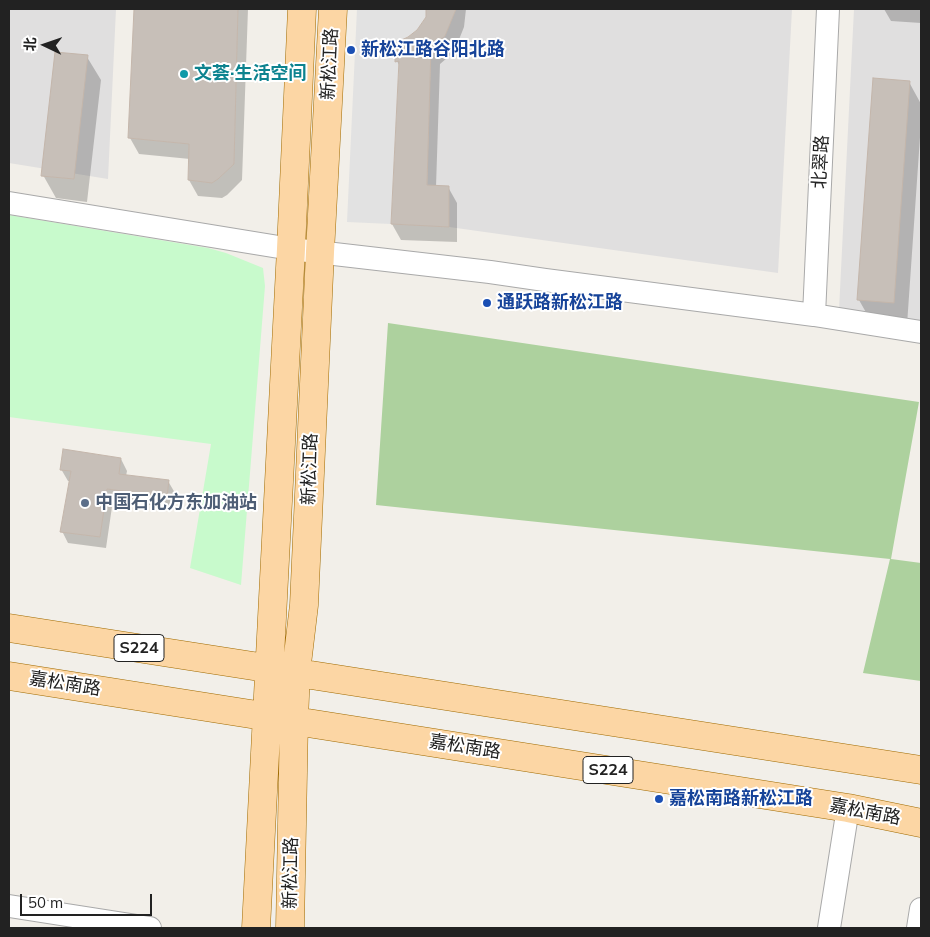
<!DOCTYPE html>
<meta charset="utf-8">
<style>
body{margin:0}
#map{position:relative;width:930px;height:937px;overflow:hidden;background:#f2efe9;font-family:Mulish,"Noto Sans SC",sans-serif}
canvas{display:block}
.frame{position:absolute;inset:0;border:10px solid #222;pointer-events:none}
.north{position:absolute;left:20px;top:20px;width:50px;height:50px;-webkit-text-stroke:4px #fff;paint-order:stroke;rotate:273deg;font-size:14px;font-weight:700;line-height:20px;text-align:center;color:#222}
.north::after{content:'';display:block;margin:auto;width:18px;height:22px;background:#222;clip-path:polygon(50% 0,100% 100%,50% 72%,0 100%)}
.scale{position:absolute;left:20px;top:894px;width:132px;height:22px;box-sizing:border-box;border:2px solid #222;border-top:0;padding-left:6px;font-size:15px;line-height:18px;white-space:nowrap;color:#222;-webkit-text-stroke:4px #fff;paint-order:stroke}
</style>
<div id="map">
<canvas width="930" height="937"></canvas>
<div class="frame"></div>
<div class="north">北</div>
<div class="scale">50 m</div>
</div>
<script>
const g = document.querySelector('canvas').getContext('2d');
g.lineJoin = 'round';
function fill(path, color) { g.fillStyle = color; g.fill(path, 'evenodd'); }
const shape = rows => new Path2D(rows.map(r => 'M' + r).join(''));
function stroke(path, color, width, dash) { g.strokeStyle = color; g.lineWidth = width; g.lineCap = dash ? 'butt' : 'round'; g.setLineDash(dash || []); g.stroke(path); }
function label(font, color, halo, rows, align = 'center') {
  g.font = font + ' Mulish,"Noto Sans SC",sans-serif'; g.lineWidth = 4; g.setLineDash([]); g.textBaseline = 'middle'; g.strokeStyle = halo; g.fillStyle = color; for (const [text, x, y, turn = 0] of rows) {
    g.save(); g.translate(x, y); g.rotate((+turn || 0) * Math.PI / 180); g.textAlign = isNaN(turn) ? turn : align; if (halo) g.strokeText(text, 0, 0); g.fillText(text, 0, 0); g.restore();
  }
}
const residential = shape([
 [9,9,116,9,108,179,9,163],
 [456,9,792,9,778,273,449,227,427,185,431,48,445,35],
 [854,9,921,9,921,321,839,310]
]);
const forest = shape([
 [388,323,919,402,891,559,921,563,921,681,863,673,890,559,376,505]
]);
const park = shape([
 [9,215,208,248,226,253,263,268,265,286,241,585,190,568,211,444,9,417]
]);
const parking = shape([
 [357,9,426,9,426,17,417,30,408,37,395,43,395,61,399,61,391,224,347,222]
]);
const shadow = shape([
 [135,9,248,9,242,180,227,195,222,198,198,196,189,180,190,159,139,154,130,138],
 [427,9,466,9,464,27,454,52,440,64,436,187,448,187,457,203,457,242,401,240,392,224,400,67,397,61,408,38,418,31,427,18],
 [884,9,921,9,921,23,891,21],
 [87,57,101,80,87,202,56,198,43,175],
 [909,82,921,104,921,123,907,325,872,323,859,300],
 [121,459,127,471,126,476,168,481,175,493,173,508,113,500,106,548,68,543,62,531,70,481,68,481,61,469]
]);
const building = shape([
 [134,9,238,9,234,164,218,179,212,183,188,180,189,144,128,138,134,9],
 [426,9,456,9,445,36,431,48,427,185,449,186,449,227,391,224,399,61,395,62,395,43,408,37,417,30,426,17,426,9],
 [55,52,88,55,74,179,41,176,55,52],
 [873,78,910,81,894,303,857,300,873,78],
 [63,449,121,458,119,474,169,480,167,497,107,489,100,537,60,532,71,471,60,470,63,449]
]);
const minor = shape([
 [9,203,291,249,490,272,545,280,814,315,921,332],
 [814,315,828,9],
 [9,906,150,928],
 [829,928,848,808],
 [918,928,921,909]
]);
const major = shape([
 [9,628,921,770],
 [9,676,848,808,921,823],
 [256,928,291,249,302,9],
 [290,928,294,720,296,672,304,605,320,252,333,9]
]);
const markers = [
 [351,50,5,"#1a4fb4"],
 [184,74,5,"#0f9aa8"],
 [487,303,5,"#1a4fb4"],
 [85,503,5,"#5c6f8a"],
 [659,799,5,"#1a4fb4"]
];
const shields = [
 [139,648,50],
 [608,770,50]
];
const shieldNames = [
 ["S224",139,648],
 ["S224",608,770]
];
const transitNames = [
 ["新松江路谷阳北路",361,50],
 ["通跃路新松江路",497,303],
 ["嘉松南路新松江路",669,799]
];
const streetNames = [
 ["新松江路",330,64,-87],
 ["北翠路",821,162,-87],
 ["新松江路",310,469,-88],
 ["嘉松南路",65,684,9],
 ["嘉松南路",465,747,9],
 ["嘉松南路",865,812,11],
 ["新松江路",291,873,-89]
];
const cultureNames = [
 ["文荟·生活空间",194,74]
];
const serviceNames = [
 ["中国石化方东加油站",95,503]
];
fill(residential, '#e0dfdf');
fill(forest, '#add19e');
fill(park, '#c8facc');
fill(parking, '#e2e2e2');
fill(shadow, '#0003');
fill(building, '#c7bfb8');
stroke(building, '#c4b6ab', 1);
stroke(minor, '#a9a9a9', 24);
stroke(major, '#a06b00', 29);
stroke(minor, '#fff', 22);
stroke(major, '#fcd6a4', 28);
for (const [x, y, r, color] of markers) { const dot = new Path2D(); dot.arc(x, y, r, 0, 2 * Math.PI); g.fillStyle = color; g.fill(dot); stroke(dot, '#fff', 2); }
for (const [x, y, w] of shields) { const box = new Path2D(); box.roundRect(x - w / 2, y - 13.5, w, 27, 4); g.fillStyle = '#fff'; g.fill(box); stroke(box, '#222', 1); }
label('bold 16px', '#222', null, shieldNames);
label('bold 18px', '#164399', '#fff', transitNames, 'left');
label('18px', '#222', '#fff', streetNames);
label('bold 18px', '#0d838f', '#fff', cultureNames, 'left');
label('bold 18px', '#4e5e75', '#fff', serviceNames, 'left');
</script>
